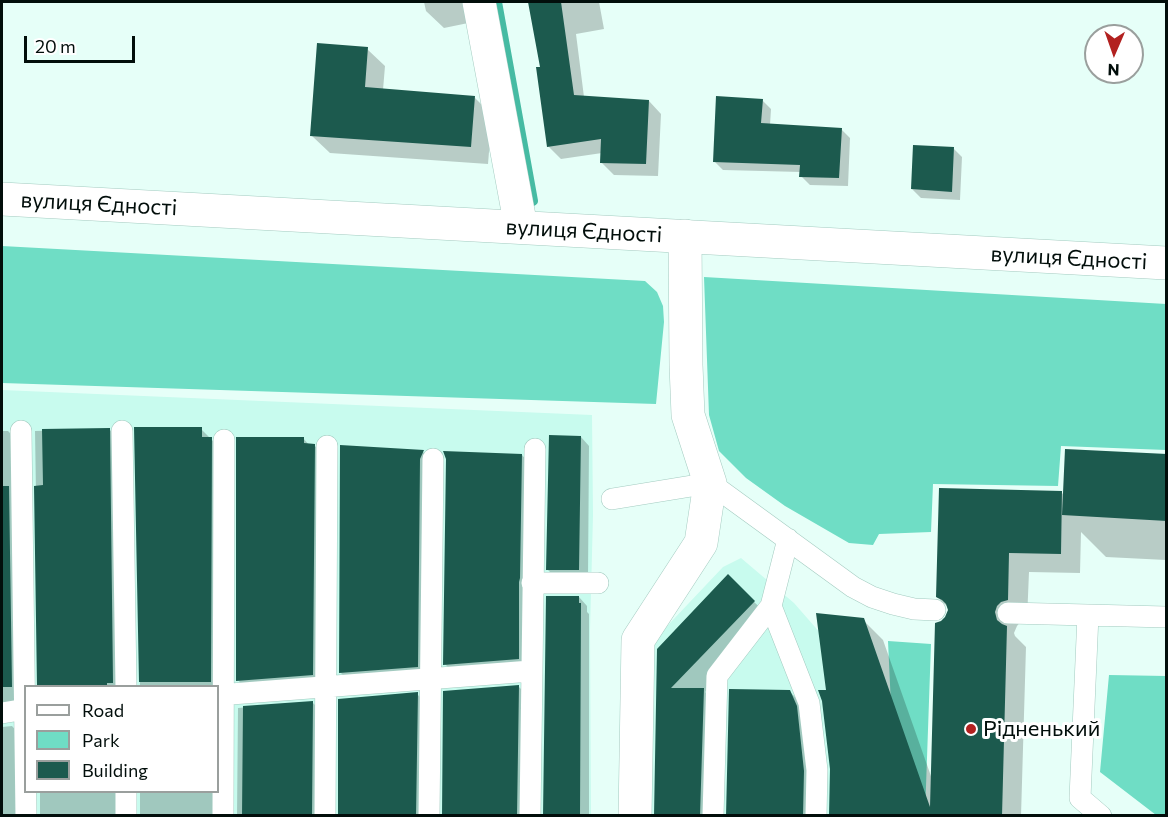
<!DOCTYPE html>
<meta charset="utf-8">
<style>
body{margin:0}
#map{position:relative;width:1168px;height:817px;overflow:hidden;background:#e6fff8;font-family:Commissioner,sans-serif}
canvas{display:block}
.frame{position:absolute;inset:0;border:3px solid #020e0b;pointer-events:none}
.legend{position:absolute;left:24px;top:685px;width:195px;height:108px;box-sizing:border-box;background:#fff;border:2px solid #9a9f9d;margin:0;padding:8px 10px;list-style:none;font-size:18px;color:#020e0b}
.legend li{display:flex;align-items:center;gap:12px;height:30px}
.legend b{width:30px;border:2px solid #9a9f9d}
.north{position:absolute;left:1084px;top:24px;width:60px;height:60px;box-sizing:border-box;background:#fff;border:2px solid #9a9f9d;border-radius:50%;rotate:182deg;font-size:16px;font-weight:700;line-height:24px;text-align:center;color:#020e0b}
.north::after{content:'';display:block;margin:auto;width:21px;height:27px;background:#b22120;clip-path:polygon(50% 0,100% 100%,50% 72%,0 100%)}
.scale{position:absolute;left:24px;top:36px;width:111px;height:27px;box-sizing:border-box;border:3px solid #020e0b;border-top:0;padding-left:8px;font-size:18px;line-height:21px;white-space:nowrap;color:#020e0b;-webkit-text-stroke:4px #fff;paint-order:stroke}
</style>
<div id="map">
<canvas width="1168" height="817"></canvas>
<div class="frame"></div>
<ul class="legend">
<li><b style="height:8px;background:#fff"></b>Road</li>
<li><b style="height:16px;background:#6fddc5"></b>Park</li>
<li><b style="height:16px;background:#1c5a4e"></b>Building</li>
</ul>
<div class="north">N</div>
<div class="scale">20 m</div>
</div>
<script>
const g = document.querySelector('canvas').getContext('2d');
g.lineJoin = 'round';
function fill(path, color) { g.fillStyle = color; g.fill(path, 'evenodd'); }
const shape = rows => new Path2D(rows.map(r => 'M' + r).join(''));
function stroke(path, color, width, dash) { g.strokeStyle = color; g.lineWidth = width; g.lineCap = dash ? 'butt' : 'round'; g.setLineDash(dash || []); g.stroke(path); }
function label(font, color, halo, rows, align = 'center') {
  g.font = font + ' Commissioner,sans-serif'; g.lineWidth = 6; g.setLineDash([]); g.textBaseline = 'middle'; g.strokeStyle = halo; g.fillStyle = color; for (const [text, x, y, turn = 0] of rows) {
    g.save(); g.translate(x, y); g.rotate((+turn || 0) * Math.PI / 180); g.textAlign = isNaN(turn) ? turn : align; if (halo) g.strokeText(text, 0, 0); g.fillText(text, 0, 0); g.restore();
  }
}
const built = shape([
 [2,390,592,415,593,515,590,631,591,815,2,816],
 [26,686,218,686,218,792,26,792],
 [741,558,794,603,864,683,874,815,650,816,653,641,723,567]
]);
const green = shape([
 [2,246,645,281,657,292,663,306,664,322,656,404,2,383],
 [704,277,1166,304,1166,450,1061,446,1058,486,933,484,931,532,879,534,873,545,849,543,785,506,746,478,719,451,709,415],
 [888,641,931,644,925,815,896,815],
 [1109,675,1166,676,1166,815,1156,815,1100,772]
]);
const shadow = shape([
 [424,2,482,2,478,21,444,28,426,11],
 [529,2,599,2,604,29,576,34,584,97,649,101,661,114,658,176,614,175,601,162,602,153,561,159,548,146,541,68],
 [367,49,385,66,383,90,474,97,492,115,488,164,330,153,312,136],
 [762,100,771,109,770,125,841,129,850,138,848,186,810,185,801,176,801,172,723,170,714,161],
 [953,148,962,157,960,200,921,198,912,189],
 [109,429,118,438,121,686,39,686,35,431],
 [135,429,201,429,220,448,218,686,140,686],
 [2,431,8,431,17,440,20,707,2,713],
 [581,437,589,446,588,578,556,578,548,570],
 [303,438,309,445,314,445,323,454,321,683,246,689,238,680],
 [408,451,423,452,432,460,426,675,349,681,340,672],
 [522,455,530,464,528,667,454,673,445,664],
 [1166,456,1166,560,1106,557,1081,532,1080,573,1029,572,1027,620,1021,621,1017,626,1014,633,1015,636,1026,647,1021,816,830,816,831,770,828,692,863,620,883,640,932,779,947,618,949,608,937,597,1062,493,1064,495],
 [728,577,774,621,705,692,723,710,720,816,655,816,658,649],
 [579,597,587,606,587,612,589,614,589,816,544,816],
 [518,686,527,695,526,816,443,816],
 [789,691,809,711,823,816,727,816],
 [417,694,426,703,425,816,339,816],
 [312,702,321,711,320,816,237,816,238,708],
 [12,726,20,735,21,816,2,816,2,727],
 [40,792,126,792,121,816,40,816],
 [140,792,218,792,218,816,140,816]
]);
const stream = shape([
 [497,2,533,201]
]);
const building = shape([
 [528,2,561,2,574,95,649,100,646,164,600,163,601,139,547,147,536,67,540,67],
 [317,43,368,47,365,87,475,96,471,147,310,136],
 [716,96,763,99,761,123,842,128,839,178,799,177,800,165,713,162],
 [913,145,954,147,952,192,911,189],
 [134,427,202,427,202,437,212,437,211,682,139,682],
 [110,428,113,683,107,683,107,687,37,687,34,486,43,485,42,429],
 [549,435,581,436,579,570,546,570],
 [236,437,304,437,304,443,315,444,313,675,236,681],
 [340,445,424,450,420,459,418,667,339,673],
 [1065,449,1167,454,1167,521,1062,515],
 [443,451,522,454,520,578,519,582,519,659,443,665,446,459],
 [2,486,9,486,12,687,2,687],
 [939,488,1062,491,1061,554,1009,553,1008,600,1001,602,997,606,995,612,997,620,1002,624,1007,626,1002,816,829,816,830,769,822,701,818,690,826,690,816,613,864,618,930,807,935,623,941,621,945,617,948,610,946,604,942,600,936,597],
 [728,574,755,601,671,688,704,688,700,816,654,816,657,649],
 [546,596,579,596,579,603,581,603,580,816,543,816],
 [519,685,517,816,442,816,443,691],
 [729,689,790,690,797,706,804,771,803,816,726,816],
 [418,692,416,816,338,816,338,699],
 [313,701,312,816,242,816,243,706]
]);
const service = shape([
 [21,431,26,816],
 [122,431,126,686],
 [612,499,710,483,853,587,872,597,893,604,914,609,935,610],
 [532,583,598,583],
 [771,606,809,703,817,770,816,816],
 [1008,613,1088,615],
 [218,695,531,671],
 [2,713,26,709],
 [126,816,126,792],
 [223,816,224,440],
 [325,816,327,446],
 [429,816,433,459],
 [530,816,535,449],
 [713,816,717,676,771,606,788,539],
 [1101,816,1080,798,1088,615,1166,617]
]);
const minor = shape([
 [479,2,521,227],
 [635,816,638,640,701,543,710,483,688,415,686,365,685,236]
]);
const tertiary = shape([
 [2,199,1166,263]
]);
const markers = [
 [971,729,6,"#b22120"]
];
const streetNames = [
 ["вулиця Єдності",99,204,3],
 ["вулиця Єдності",584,231,3],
 ["вулиця Єдності",1069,258,3]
];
const poiNames = [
 ["Рідненький",983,729]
];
fill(built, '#c8fbee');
fill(green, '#6fddc5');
fill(shadow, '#0003');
stroke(stream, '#46bba3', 10);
fill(building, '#1c5a4e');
stroke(service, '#a3cbc0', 22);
stroke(minor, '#a3cbc0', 34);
stroke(tertiary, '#a3cbc0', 34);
stroke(service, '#fff', 21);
stroke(minor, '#fff', 33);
stroke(tertiary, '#fff', 33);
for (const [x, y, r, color] of markers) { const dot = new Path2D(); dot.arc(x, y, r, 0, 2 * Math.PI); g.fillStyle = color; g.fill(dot); stroke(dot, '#fff', 2); }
label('22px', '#020e0b', '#fff', streetNames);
label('22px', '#020e0b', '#fff', poiNames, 'left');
</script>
